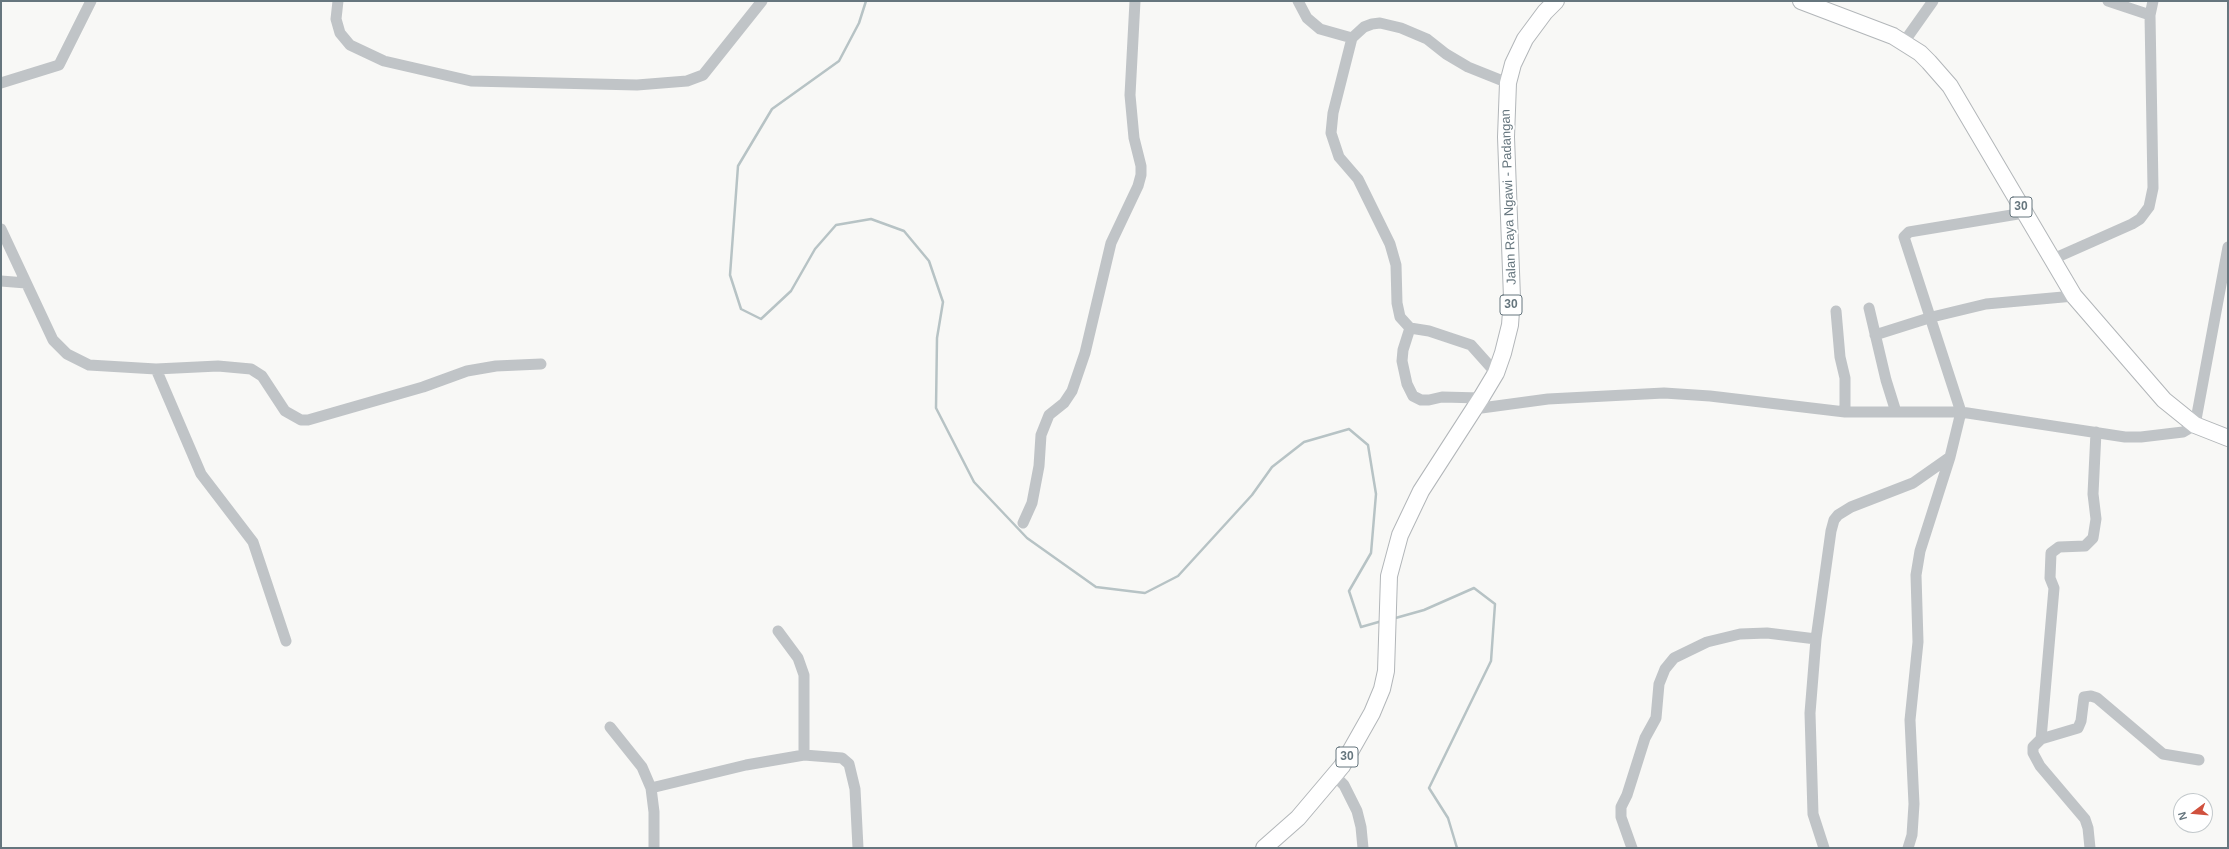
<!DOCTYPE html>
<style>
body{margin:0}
#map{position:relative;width:2229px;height:849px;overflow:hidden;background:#f8f8f6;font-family:Helvetica,sans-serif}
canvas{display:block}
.frame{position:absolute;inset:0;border:2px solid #66767e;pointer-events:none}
.north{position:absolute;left:2173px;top:793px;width:40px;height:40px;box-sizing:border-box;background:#fff;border:1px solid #c2c8cb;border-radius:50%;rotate:254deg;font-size:11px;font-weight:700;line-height:16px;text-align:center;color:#66767e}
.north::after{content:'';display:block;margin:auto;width:14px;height:18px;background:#d0513e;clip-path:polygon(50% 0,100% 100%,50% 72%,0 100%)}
</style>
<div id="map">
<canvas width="2229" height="849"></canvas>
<div class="frame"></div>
<div class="north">N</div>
</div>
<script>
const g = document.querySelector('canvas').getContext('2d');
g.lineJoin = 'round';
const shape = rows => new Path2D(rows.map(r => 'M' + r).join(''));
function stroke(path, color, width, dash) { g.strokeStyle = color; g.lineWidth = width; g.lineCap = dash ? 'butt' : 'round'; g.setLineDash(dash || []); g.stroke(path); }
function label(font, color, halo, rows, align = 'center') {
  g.font = font + ' Helvetica,sans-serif'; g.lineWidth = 4; g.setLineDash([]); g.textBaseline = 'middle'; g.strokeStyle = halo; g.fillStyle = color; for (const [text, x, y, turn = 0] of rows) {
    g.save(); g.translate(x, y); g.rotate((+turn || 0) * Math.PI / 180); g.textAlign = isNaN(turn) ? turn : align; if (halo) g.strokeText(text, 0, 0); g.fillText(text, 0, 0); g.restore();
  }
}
const stream = shape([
 [866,1,859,23,839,61,772,109,738,166,730,275,741,309,761,319,791,291,815,249,836,225,871,219,904,231,929,261,943,302,937,338,936,408,974,482,1027,538,1096,587,1145,593,1178,576,1252,495,1272,467,1304,442,1349,429,1368,445,1376,494,1371,553,1349,591,1361,627,1382,621],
 [1392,619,1424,610,1474,588,1495,604,1491,661,1429,788,1448,818,1457,848]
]);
const minor = shape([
 [338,1,336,19,340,33,350,45,384,61,471,81,637,85,687,81,703,75,762,1],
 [1298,1,1307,18,1320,29,1352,38,1333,113,1331,133,1339,157,1358,179,1390,244,1396,265,1397,303,1400,317,1410,328,1429,331,1471,345,1496,373],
 [2108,1,2150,15],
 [1352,38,1364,27,1372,24,1380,23,1401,28,1427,39,1446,54,1468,67,1508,83],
 [1904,42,1933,1],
 [1,83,59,65,91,1],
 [1,229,53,340,67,354,89,365,156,369,201,474,253,542,286,641],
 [2053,259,2132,224,2140,219,2149,207,2153,188,2150,15,2153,1],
 [1,281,26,283],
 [1869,308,1886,380,1896,412],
 [1836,311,1840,357,1845,378,1845,412],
 [1410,328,1403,350,1402,361,1407,384,1413,396,1421,400,1429,400,1442,397,1481,398],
 [1875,335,1932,317,1986,304,2074,296],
 [156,369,218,366,251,369,262,376,285,411,301,420,308,420,423,387,467,371,496,366,541,364],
 [1474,409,1548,399,1664,393,1710,396,1845,412,1961,412,2125,437,2141,437,2183,432,2195,425,2228,247],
 [1023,523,1032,503,1039,466,1041,435,1049,415,1064,403,1072,391,1085,353,1111,243,1138,186,1141,175,1141,166,1134,138,1130,95,1135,1],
 [778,631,798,658,804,675,804,755],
 [610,727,642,767,651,788,654,812,654,848],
 [2041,739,2054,588,2050,578,2051,553,2059,547,2085,546,2093,538,2096,519,2093,494,2096,432],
 [1334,775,1344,785,1357,811,1361,827,1363,848],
 [651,788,746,765,804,755,842,758,849,764,855,789,858,848],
 [1632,848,1621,817,1621,807,1627,795,1645,738,1656,718,1659,684,1665,669,1674,658,1707,642,1740,634,1767,633,1816,639],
 [1824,848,1813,814,1810,713,1816,639,1831,531,1834,520,1838,515,1851,507,1913,483,1950,457],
 [1908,848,1912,835,1914,804,1910,720,1918,642,1916,575,1920,551,1950,457,1961,412,1904,237,1909,232,2024,213],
 [2090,848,2088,828,2085,819,2040,766,2033,753,2033,747,2041,739,2078,728,2081,721,2084,697,2091,696,2097,698,2163,754,2199,760]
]);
const highway = shape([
 [1801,1,1893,36,1920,53,1929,62,1950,86,2074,296,2164,400,2195,425,2228,438],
 [1264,848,1298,818,1342,766,1372,713,1382,689,1386,671,1389,576,1400,535,1421,491,1481,398,1496,373,1503,353,1510,325,1512,298,1506,137,1508,83,1513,64,1525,39,1545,12,1556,1]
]);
const shields = [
 [2021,207,22],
 [1511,305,22],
 [1347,757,22]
];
const shieldNames = [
 ["30",2021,207],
 ["30",1511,305],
 ["30",1347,757]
];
const streetNames = [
 ["Jalan Raya Ngawi - Padangan",1509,197,-92]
];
stroke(stream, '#b7c3c5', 2.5);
stroke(highway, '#b2b6b9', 18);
stroke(minor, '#c0c4c7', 11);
stroke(highway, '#fff', 16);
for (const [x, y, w] of shields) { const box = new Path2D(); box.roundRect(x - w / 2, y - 10, w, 20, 3); g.fillStyle = '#fff'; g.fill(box); stroke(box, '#66767e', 1); }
label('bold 12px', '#66767e', null, shieldNames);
label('13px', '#66767e', '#fff', streetNames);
</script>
